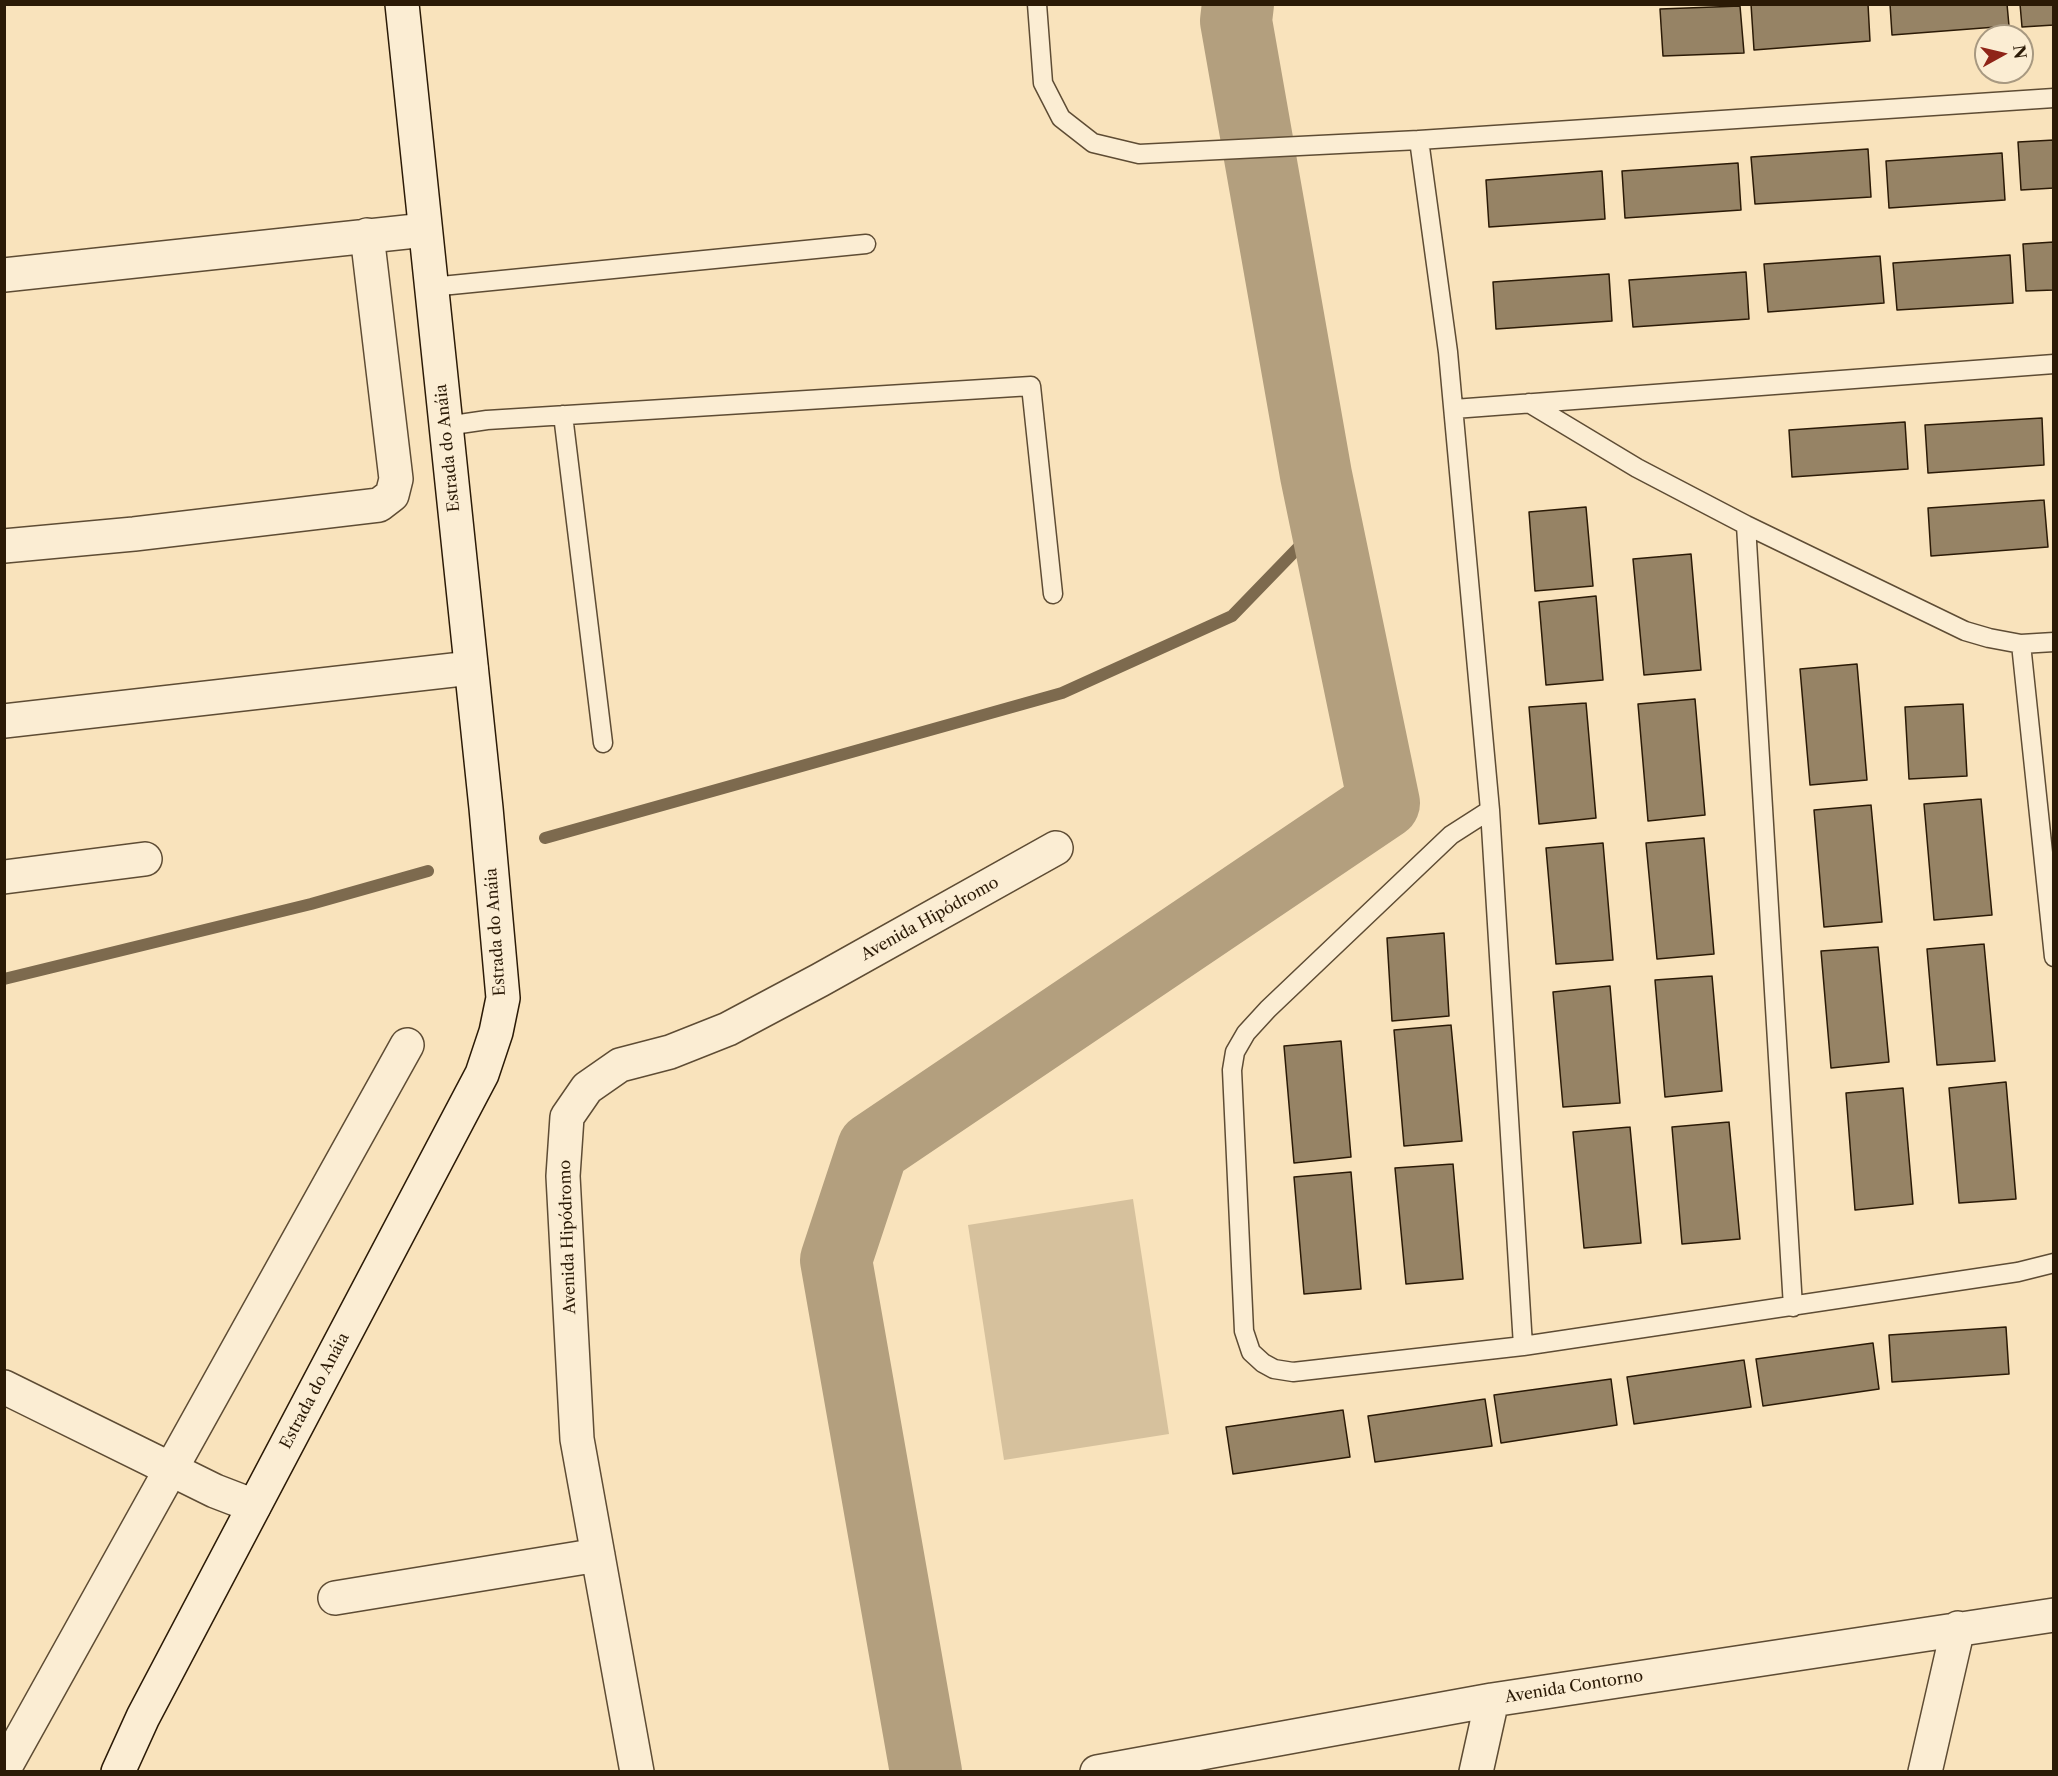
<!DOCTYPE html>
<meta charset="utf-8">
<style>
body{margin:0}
#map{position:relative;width:2058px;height:1776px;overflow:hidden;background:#f9e3bc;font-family:"Libre Caslon Text",serif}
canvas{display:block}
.frame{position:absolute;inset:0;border:6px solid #2b1a06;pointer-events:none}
.north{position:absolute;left:1974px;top:24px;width:60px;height:60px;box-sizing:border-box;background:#fbedd3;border:2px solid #a89981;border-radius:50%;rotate:82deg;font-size:16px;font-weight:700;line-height:24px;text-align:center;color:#2b1a06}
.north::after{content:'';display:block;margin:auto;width:21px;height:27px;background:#8f2418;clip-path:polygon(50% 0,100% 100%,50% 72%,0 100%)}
</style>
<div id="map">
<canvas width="2058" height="1776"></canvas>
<div class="frame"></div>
<div class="north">N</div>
</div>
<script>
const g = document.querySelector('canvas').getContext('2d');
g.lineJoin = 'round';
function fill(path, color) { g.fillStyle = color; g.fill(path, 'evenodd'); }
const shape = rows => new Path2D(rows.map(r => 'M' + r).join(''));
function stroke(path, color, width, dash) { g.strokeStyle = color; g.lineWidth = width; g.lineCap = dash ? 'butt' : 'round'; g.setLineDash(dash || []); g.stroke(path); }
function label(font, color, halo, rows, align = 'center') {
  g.font = font + ' "Libre Caslon Text",serif'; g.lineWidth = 5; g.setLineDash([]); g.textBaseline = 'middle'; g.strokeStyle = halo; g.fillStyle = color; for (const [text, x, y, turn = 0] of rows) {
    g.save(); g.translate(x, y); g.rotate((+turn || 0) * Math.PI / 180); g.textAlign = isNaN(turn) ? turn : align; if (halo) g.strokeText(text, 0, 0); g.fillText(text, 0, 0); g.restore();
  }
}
const green = shape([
 [1133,1199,1169,1434,1004,1460,968,1225]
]);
const stream = shape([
 [545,838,1062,693,1232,616,1325,520],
 [4,979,311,904,428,871]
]);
const river = shape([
 [926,1772,836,1260,873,1148,1384,803,1316,475,1236,21,1238,4]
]);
const building = shape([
 [1751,4,1868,4,1870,41,1754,50,1751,4],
 [1890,4,2007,4,2009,26,1892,35,1890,4],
 [2020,4,2054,4,2054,25,2022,27,2020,4],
 [1740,6,1744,53,1663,56,1660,9,1740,6],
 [2054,140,2054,188,2021,190,2018,142,2054,140],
 [1868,149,1871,197,1755,204,1751,157,1868,149],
 [2002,153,2005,200,1889,208,1886,161,2002,153],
 [1738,163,1741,210,1625,218,1622,171,1738,163],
 [1602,171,1605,219,1489,227,1486,180,1602,171],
 [2054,242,2054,290,2026,291,2023,244,2054,242],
 [2010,255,2013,303,1897,310,1893,263,2010,255],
 [1880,256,1884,303,1768,312,1764,264,1880,256],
 [1746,272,1749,319,1633,327,1629,280,1746,272],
 [1609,274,1612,321,1496,329,1493,282,1609,274],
 [2042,418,2044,465,1928,473,1925,425,2042,418],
 [1905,422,1908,469,1792,477,1789,430,1905,422],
 [2044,500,2048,547,1931,556,1928,508,2044,500],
 [1586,507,1593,586,1535,591,1529,512,1586,507],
 [1691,554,1701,670,1644,675,1633,559,1691,554],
 [1596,596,1603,680,1546,685,1539,602,1596,596],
 [1857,664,1867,780,1810,785,1800,669,1857,664],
 [1695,699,1705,815,1648,821,1638,704,1695,699],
 [1586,703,1596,818,1539,824,1529,707,1586,703],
 [1963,704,1967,776,1909,779,1905,707,1963,704],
 [1981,799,1992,915,1934,920,1924,804,1981,799],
 [1871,805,1882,922,1824,927,1814,810,1871,805],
 [1704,838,1714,954,1657,959,1646,843,1704,838],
 [1603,843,1613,960,1556,964,1546,848,1603,843],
 [1444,933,1449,1016,1392,1021,1387,938,1444,933],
 [1984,944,1995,1061,1937,1065,1927,949,1984,944],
 [1878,947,1889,1062,1831,1068,1821,951,1878,947],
 [1712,976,1722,1091,1665,1097,1655,980,1712,976],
 [1610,986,1620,1103,1563,1107,1553,992,1610,986],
 [1451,1025,1462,1141,1404,1146,1394,1030,1451,1025],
 [1341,1041,1351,1157,1294,1163,1284,1046,1341,1041],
 [2006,1082,2016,1199,1959,1203,1949,1088,2006,1082],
 [1903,1088,1913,1204,1855,1210,1846,1093,1903,1088],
 [1729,1122,1740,1239,1682,1244,1672,1127,1729,1122],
 [1630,1127,1641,1243,1584,1248,1573,1132,1630,1127],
 [1453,1164,1463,1279,1406,1284,1395,1168,1453,1164],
 [1351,1172,1361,1289,1304,1294,1294,1177,1351,1172],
 [2006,1327,2009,1374,1892,1382,1889,1335,2006,1327],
 [1873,1343,1879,1389,1763,1406,1756,1359,1873,1343],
 [1744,1360,1751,1407,1634,1424,1627,1377,1744,1360],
 [1611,1379,1617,1425,1501,1443,1494,1395,1611,1379],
 [1485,1399,1492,1446,1375,1462,1368,1416,1485,1399],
 [1343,1410,1350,1457,1233,1474,1226,1427,1343,1410]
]);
const lane = shape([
 [1037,4,1043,83,1061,118,1093,143,1139,154,1419,140,2054,98],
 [1419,140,1448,352,1490,810,1523,1346],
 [431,287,866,244],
 [1529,403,1637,468,1746,525,1965,631,1989,638,2021,644,2054,642],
 [1454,409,2054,364],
 [563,415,603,743],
 [446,426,487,420,1031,386,1053,594],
 [1746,525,1793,1307],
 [2021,644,2054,957],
 [1490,810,1451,835,1268,1009,1246,1033,1235,1052,1232,1070,1244,1331,1251,1352,1263,1363,1274,1369,1293,1372,1523,1346,2018,1272,2054,1263]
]);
const street = shape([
 [4,275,425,230],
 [4,546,134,534,379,505,392,495,396,479,367,235],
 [4,721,471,668],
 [4,877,145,859],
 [4,1387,215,1491,254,1506],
 [335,1598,598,1555],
 [4,1769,407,1045],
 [637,1772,577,1439,563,1176,567,1117,587,1088,620,1065,670,1052,728,1029,820,980,1056,848],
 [1097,1772,1492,1700,2054,1615],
 [1476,1772,1492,1700],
 [1925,1772,1958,1628]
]);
const secondary = shape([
 [118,1772,143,1717,482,1074,496,1032,503,998,486,808,402,4]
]);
const streetNames = [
 ["Estrada do Anáia",448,448,-96],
 ["Avenida Hipódromo",930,919,-29],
 ["Estrada do Anáia",496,932,-94],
 ["Avenida Hipódromo",568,1237,-92],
 ["Estrada do Anáia",315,1391,-62],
 ["Avenida Contorno",1574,1687,-9]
];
fill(green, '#d6c19d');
stroke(stream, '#7d6a4e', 12);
stroke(river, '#b39f7e', 72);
fill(building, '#968365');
stroke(building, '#2b1a06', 1.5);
stroke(lane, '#5e4c34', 21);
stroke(street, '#5e4c34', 36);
stroke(secondary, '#2b1a06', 36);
stroke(lane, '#fbedd3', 18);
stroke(street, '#fbedd3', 33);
stroke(secondary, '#fbedd3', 33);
label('16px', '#2b1a06', '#fbedd3', streetNames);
</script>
